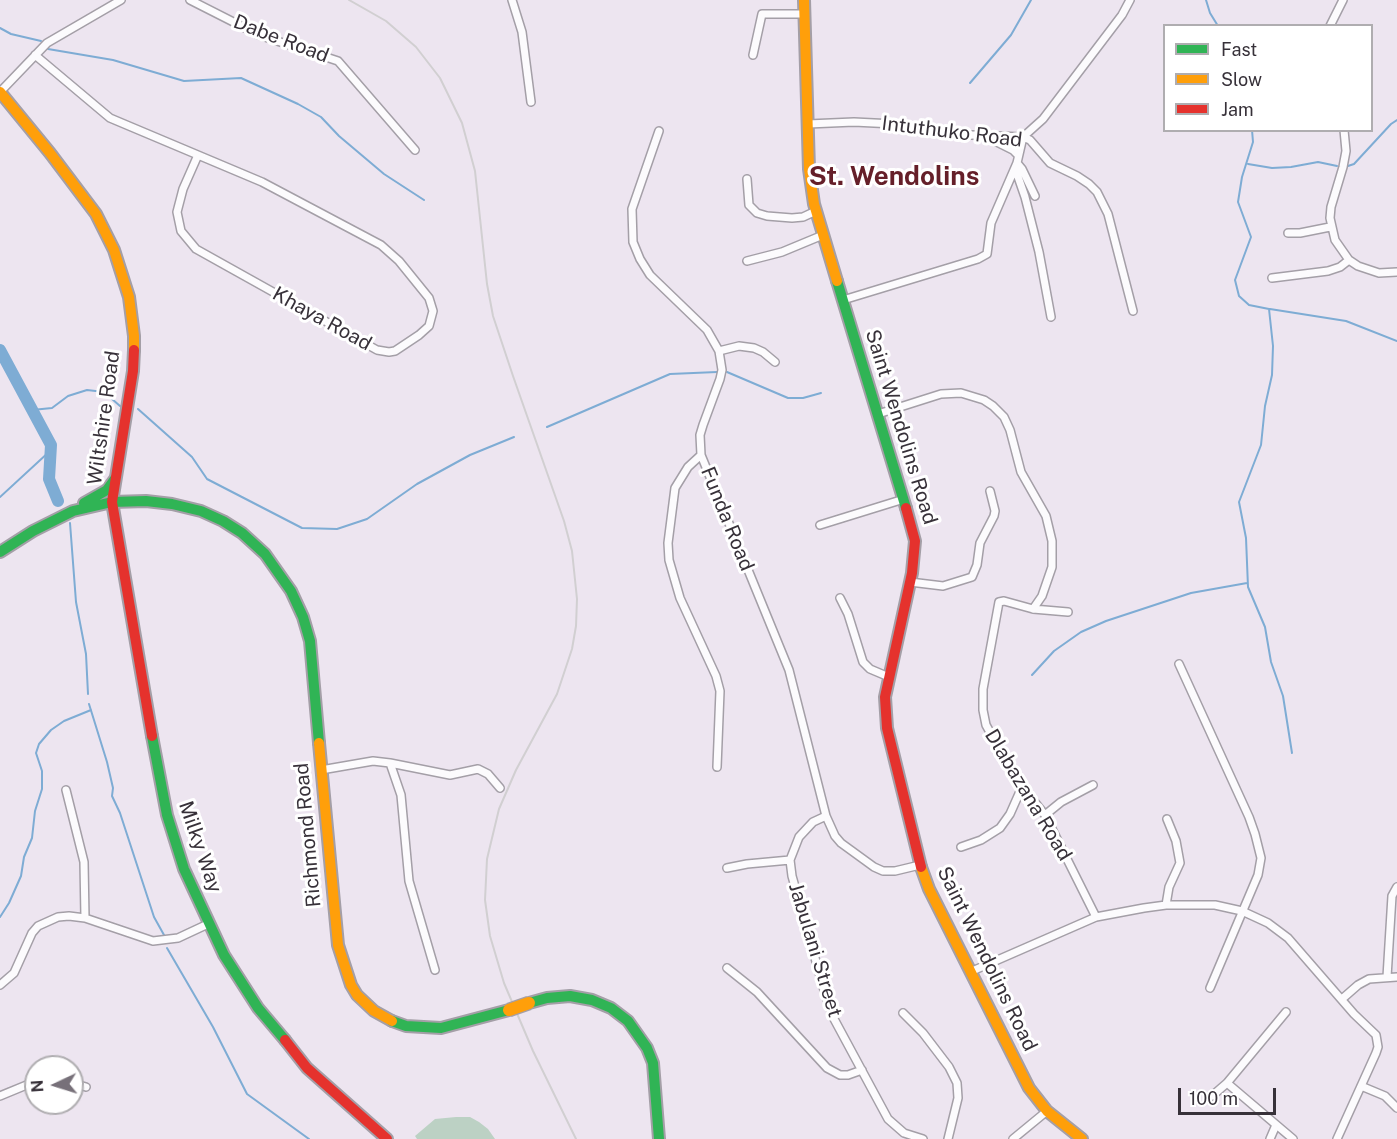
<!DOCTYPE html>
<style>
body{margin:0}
#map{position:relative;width:1397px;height:1139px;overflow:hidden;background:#ede5f0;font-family:"Public Sans",sans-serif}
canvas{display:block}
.legend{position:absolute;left:1163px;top:24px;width:210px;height:108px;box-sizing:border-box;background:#fff;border:2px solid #afadb0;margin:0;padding:8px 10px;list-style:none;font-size:18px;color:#373139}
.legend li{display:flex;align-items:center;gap:12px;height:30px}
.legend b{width:30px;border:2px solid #afadb0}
.north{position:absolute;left:24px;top:1055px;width:60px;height:60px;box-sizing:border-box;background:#fff;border:2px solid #afadb0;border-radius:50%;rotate:266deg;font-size:16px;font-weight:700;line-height:24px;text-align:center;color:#373139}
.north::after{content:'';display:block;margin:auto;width:21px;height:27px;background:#777079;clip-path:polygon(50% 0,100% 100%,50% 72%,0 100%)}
.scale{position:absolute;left:1178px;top:1088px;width:98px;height:27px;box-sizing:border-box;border:3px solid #373139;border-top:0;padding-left:8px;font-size:18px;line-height:21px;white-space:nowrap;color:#373139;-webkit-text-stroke:4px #fff;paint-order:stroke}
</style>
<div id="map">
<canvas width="1397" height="1139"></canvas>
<ul class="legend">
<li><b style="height:8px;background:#30b455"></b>Fast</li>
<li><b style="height:8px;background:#ff9f0a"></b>Slow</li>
<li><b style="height:8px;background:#e5322d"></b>Jam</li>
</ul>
<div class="north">N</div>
<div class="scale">100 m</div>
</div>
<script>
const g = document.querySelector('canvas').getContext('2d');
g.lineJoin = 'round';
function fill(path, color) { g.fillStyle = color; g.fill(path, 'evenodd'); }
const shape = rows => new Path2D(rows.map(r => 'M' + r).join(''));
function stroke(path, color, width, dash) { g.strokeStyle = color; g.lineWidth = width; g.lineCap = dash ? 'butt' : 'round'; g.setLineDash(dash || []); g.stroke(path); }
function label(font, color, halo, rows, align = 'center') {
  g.font = font + ' "Public Sans",sans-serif'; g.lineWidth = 6; g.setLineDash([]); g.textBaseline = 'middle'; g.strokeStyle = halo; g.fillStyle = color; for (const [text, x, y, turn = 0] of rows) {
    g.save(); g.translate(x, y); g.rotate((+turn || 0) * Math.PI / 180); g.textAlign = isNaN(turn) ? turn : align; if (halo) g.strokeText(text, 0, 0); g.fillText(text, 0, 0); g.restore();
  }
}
const green = shape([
 [456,1117,470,1117,479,1122,488,1129,495,1139,417,1139,415,1136,435,1119]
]);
const stream = shape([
 [1206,0,1210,13,1218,26],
 [0,28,11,34,41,41],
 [48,49,113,60,184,81,241,78,298,104,321,117,339,136,384,174,424,200],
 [970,83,1011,35,1031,0],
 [1252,130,1253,142,1242,177,1238,202,1251,237,1235,280,1239,296,1249,305,1269,309,1273,346,1272,375,1265,406,1261,445,1239,502,1246,538,1248,587,1265,627,1271,662,1283,696,1292,753],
 [1248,164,1272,168,1291,167,1318,162,1337,166],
 [1348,166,1354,164,1391,124,1397,120],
 [1270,309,1346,321,1397,341],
 [727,372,788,398,803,398,821,393],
 [138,409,192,457,207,479,302,528,337,529,367,519,417,484,470,455,514,437],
 [32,410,52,408,68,396,87,390,104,392,120,406],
 [547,427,670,374,717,372],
 [0,497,50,451],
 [70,523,76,602,86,654,88,694],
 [1032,675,1054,651,1081,632,1106,621,1191,593,1247,583],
 [89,704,107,762,113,788,112,796,120,813,154,917,164,935],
 [0,917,9,903,21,876,24,857,32,838,35,811,42,789,42,771,36,753,39,744,51,730,64,721,91,710],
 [167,948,213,1027,247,1094,309,1139]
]);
const river = shape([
 [0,350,51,445,49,479,58,501]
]);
const street = shape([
 [190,0,259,35,338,61,415,150],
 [512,0,522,32,531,102],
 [1330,26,1343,0],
 [35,55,110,118,262,182,381,245,399,261,429,298,433,311,429,326,419,335,395,351,389,352,377,350,196,249,181,231,177,212,183,189,198,155],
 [753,55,762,14,804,14],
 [0,92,47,43,121,0],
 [808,124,854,122,894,124,946,134,1023,137,1030,140,1050,163,1077,176,1089,184,1097,192,1108,214,1133,311],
 [1344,130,1346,151,1343,167,1331,207,1330,218,1335,240,1349,260,1358,266,1379,273,1397,272],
 [659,131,632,209,633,242,640,259,650,275,707,330,719,351,722,370,720,379,703,425,700,435,701,455,789,670,826,816,835,836,841,843,874,867,883,871,895,871,920,865],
 [987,137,1013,150,1018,155],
 [1017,163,1022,169,1035,196],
 [1015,168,1025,197,1039,252,1051,317],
 [747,179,749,205,757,213,767,216,792,218,803,217,816,211],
 [1288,233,1300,233,1330,227],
 [747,261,782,252,823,235],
 [1272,278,1328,271,1340,267,1349,260],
 [843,300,978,259,987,254,991,223,1017,163,1023,137,1043,119,1122,15,1130,0],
 [719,351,739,346,754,348,763,352,775,362],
 [878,414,941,394,961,393,984,400,993,406,1004,417,1010,430,1021,472,1046,516,1052,541,1052,567,1042,596,1033,609],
 [701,455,688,467,675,488,668,543,669,560,680,598,716,676,720,691,717,767],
 [820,525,904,499],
 [910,582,943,586,972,577,977,565,980,543,994,516,995,511,990,491],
 [840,598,848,614,863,662,870,669,889,677],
 [1068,612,1033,609,1004,601,999,602,983,689,983,710,986,725,1016,779,1045,815,1096,917],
 [1179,664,1249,817,1255,834,1261,858,1258,875,1210,988],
 [390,763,401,795,409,881,435,970],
 [321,770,373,761,390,763,450,775,478,769,488,774,500,788],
 [66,790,84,862,85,918],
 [1045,815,1061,802,1093,785],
 [826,816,813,822,799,837,790,860,792,876,824,990,833,1017,888,1119,904,1133,923,1139],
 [961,847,981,840,1000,828,1010,814,1022,787],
 [727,868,747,864,790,860],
 [1166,905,1169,887,1180,863,1176,841,1167,819],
 [727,968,757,992,827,1068,840,1075,848,1075,862,1070],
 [970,972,1096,917,1144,908,1166,905,1215,905,1242,911,1268,923,1288,938,1354,1014,1376,1035,1378,1047,1376,1053,1337,1139],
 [1387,977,1392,896,1397,887],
 [0,985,14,973,32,933,38,926,58,917,69,916,85,918,153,941,178,938,208,924],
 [1342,999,1358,985,1369,979,1397,977],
 [903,1013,923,1033,949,1067,957,1083,958,1098,948,1139],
 [72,1083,86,1087],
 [1227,1083,1293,1139],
 [1361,1086,1385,1096,1397,1108],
 [0,1096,29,1084,36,1083],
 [1212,1096,1227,1083,1286,1012],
 [1013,1139,1047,1111],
 [1270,1139,1276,1125]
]);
const fast = shape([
 [837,281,906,508],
 [84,503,107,490,115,479],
 [0,552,33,531,73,511,112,502,146,501,172,504,201,511,223,521,242,533,265,554,291,591,303,617,310,641,319,743],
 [152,736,167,815,184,869,224,955,258,1008,285,1040],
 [529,1003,547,998,570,996,592,1000,611,1008,628,1021,647,1048,653,1063,659,1139],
 [392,1021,406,1026,441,1028,509,1010]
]);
const slow = shape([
 [804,0,809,169,814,204,837,281],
 [0,92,50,153,96,214,114,250,129,297,134,336,134,350],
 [319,743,338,945,351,985,357,995,374,1011,392,1021],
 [921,867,929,889,1029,1088,1047,1111,1082,1139]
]);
const jam = shape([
 [134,350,133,371,112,502,152,736],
 [906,508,915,541,912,573,885,697,887,728,921,867],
 [285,1040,307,1068,387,1139]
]);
const rail = shape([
 [349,0,386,21,416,47,440,78,462,123,475,171,487,284,493,316,513,376,564,521,572,551,577,599,576,626,572,649,557,694,516,770,499,809,487,859,485,900,490,936,504,983,533,1051,576,1139]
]);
const slowBridge = shape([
 [509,1010,529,1003]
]);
const streetNames = [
 ["Dabe Road",281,39,21],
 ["Intuthuko Road",952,132,7],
 ["Khaya Road",322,319,29],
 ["Wiltshire Road",104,418,-82],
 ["Saint Wendolins Road",901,427,73],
 ["Funda Road",727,519,68],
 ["Dlabazana Road",1028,795,59],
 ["Richmond Road",308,835,-95],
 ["Milky Way",200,847,71],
 ["Jabulani Street",815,950,73],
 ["Saint Wendolins Road",987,959,64]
];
const districtNames = [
 ["St. Wendolins",894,177]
];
fill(green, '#bcd1c4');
stroke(stream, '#7eacd4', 2);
stroke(river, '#7eacd4', 12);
stroke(street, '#a49fa7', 10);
stroke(fast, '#a49fa7', 14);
stroke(slow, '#a49fa7', 14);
stroke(jam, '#a49fa7', 14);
stroke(street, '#fcfbfd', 7);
stroke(fast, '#30b455', 10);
stroke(slow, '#ff9f0a', 10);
stroke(jam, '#e5322d', 10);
stroke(rail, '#d1cfd1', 2);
stroke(slowBridge, '#a49fa7', 15, []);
stroke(slowBridge, '#ff9f0a', 12);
label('20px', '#373139', '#fff', streetNames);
label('bold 26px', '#651f29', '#fff', districtNames);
</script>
